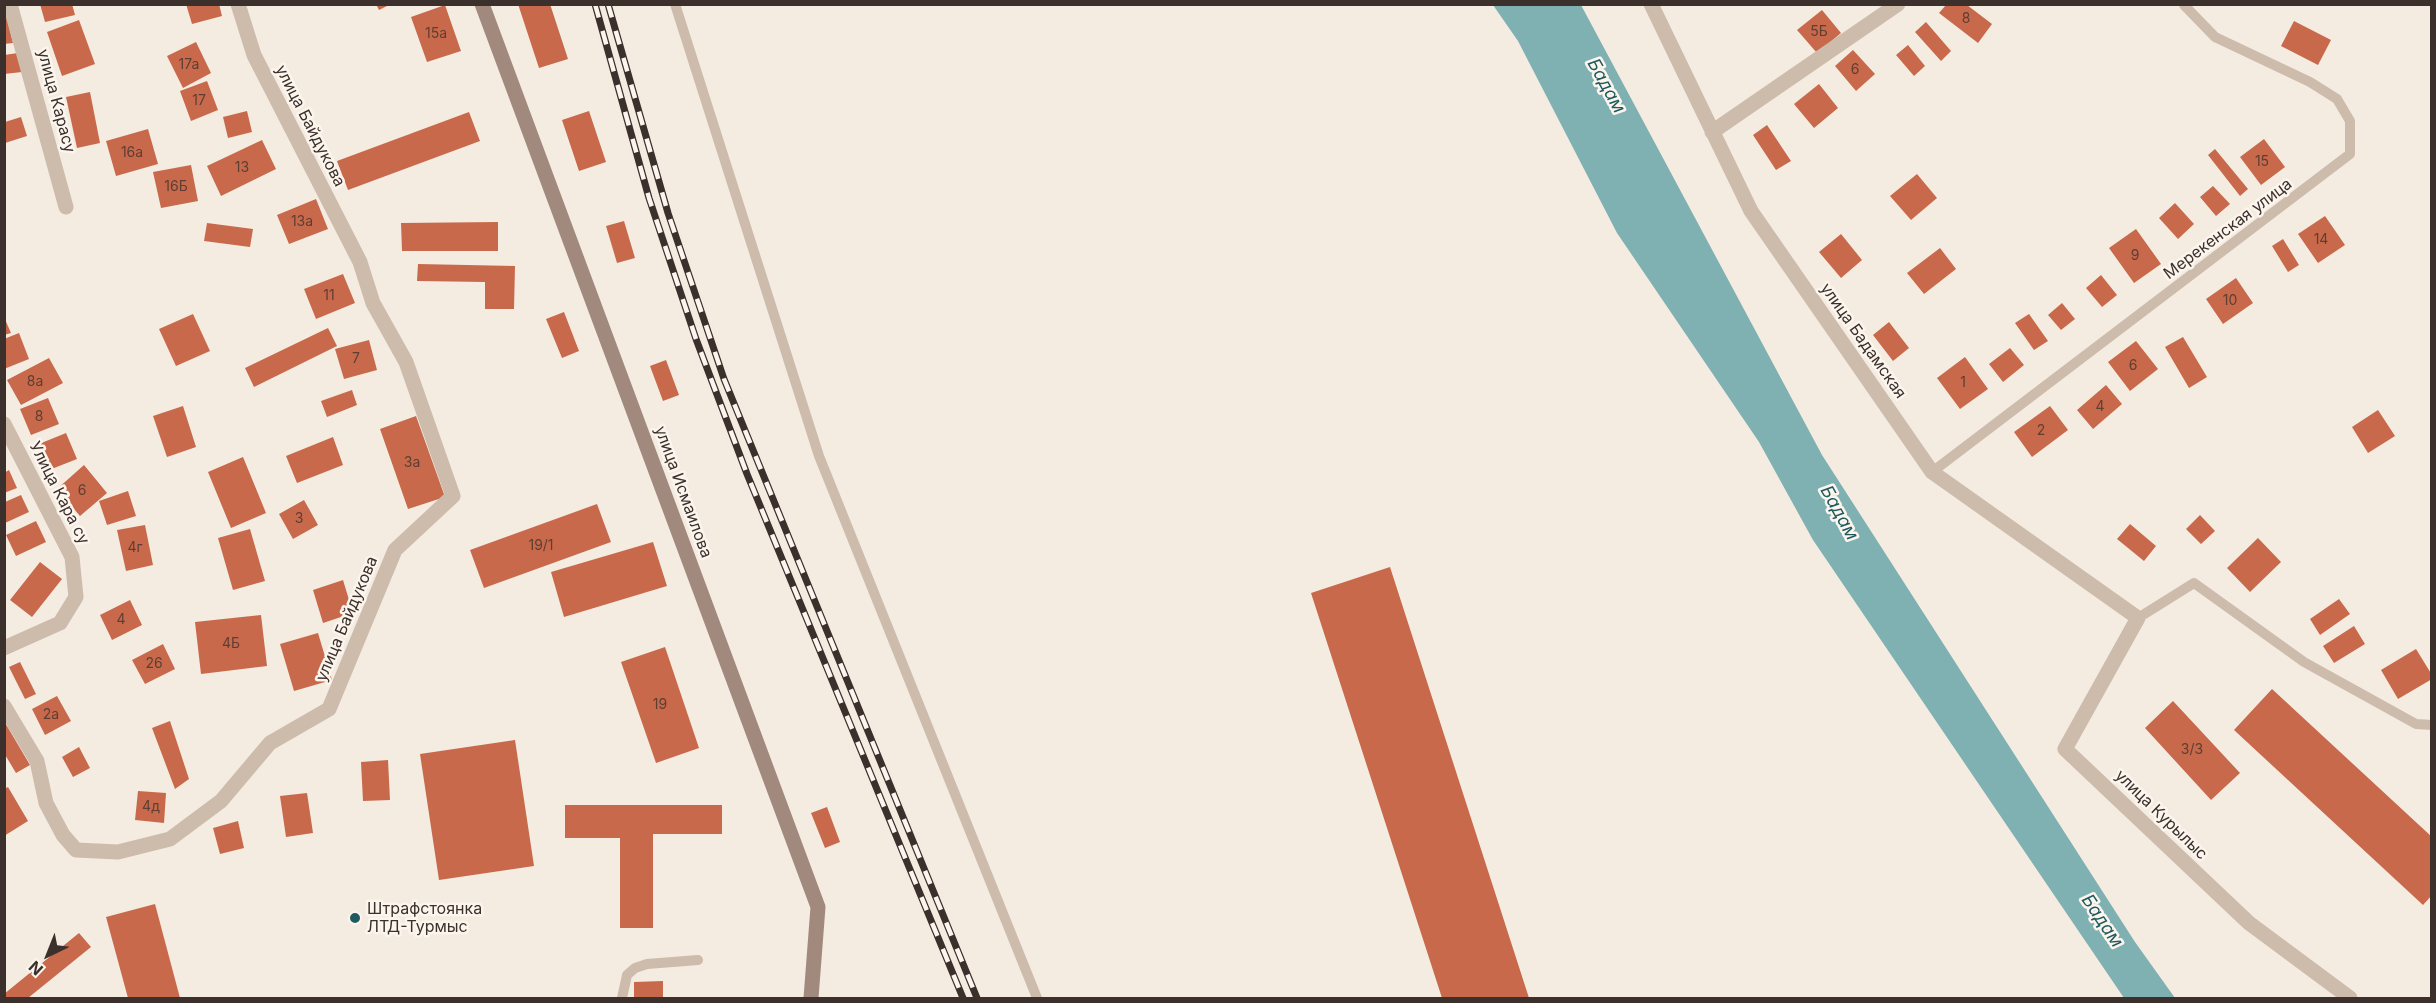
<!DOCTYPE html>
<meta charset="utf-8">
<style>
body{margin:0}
#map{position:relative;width:2436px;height:1003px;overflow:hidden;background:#f4ebe1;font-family:Inter,sans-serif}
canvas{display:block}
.frame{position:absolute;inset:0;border:6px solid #3b302b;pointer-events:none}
.north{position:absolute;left:18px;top:925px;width:60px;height:60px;-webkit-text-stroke:4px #fbf5ee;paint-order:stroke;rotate:223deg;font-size:16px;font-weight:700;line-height:24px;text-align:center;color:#3b302b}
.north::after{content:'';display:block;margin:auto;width:21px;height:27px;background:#3b302b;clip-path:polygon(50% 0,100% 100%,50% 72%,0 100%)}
</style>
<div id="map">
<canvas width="2436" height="1003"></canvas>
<div class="frame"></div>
<div class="north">N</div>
</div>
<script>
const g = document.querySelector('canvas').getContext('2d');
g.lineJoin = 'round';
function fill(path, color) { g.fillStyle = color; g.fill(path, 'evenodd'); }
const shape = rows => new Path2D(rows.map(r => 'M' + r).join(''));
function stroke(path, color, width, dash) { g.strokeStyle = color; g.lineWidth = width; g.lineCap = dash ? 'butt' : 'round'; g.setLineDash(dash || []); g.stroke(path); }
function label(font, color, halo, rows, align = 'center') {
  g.font = font + ' Inter,sans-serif'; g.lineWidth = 5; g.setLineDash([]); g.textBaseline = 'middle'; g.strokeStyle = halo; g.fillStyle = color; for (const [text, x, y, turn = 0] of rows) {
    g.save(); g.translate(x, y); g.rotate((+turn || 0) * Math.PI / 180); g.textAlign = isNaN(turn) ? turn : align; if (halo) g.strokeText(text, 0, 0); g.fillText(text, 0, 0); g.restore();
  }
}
const water = shape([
 [1493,5,1581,5,1822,455,2135,942,2175,998,2124,998,1813,540,1759,442,1617,233,1518,41]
]);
const building = shape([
 [40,4,72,4,75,15,45,22],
 [186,4,219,4,222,16,192,24],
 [376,4,391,4,379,10],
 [518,4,550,4,568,59,539,68],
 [445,5,461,51,427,62,411,17],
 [1946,5,1967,5,1992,24,1978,43,1939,13],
 [4,6,13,43,4,44],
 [1822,10,1841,33,1817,53,1797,30],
 [79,20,95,64,62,76,47,32],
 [2294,21,2331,40,2318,65,2281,46],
 [1926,22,1951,51,1941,61,1915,32],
 [196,42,211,73,183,88,167,56],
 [1908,45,1925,66,1914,76,1896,55],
 [1853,50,1875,74,1856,91,1835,66],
 [18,53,22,72,4,74,4,55],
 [207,81,218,110,191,121,180,91],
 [1819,84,1838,108,1814,128,1794,104],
 [90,92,100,143,77,148,66,97],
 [247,111,252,132,228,138,223,117],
 [589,111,606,162,579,171,562,120],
 [469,112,480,141,348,190,337,161],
 [21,117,27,136,5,143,5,122],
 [1767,125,1791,161,1776,170,1753,135],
 [148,129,158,164,116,176,106,141],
 [2264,139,2285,167,2261,185,2240,157],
 [262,140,276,169,221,196,207,166],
 [2215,149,2248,189,2240,196,2208,155],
 [191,165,198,201,161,208,153,172],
 [1917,174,1937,198,1911,220,1890,196],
 [2213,186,2230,204,2216,216,2200,197],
 [316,199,328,229,289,244,277,215],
 [2175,203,2194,224,2178,239,2159,218],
 [2325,216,2345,245,2318,263,2298,234],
 [624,221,635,258,617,263,606,226],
 [498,222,498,251,402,251,401,223],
 [207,223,253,229,250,247,204,241],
 [2136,229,2161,264,2134,283,2109,248],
 [1841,234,1862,260,1841,278,1819,252],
 [2283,239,2299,265,2288,272,2272,246],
 [1940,248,1956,269,1924,294,1907,273],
 [418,264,515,266,514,309,485,309,485,282,417,281],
 [343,274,355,303,316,319,304,289],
 [2101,275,2117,295,2102,307,2086,288],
 [2236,278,2253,303,2223,324,2206,299],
 [2062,303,2075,319,2061,330,2048,315],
 [564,312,579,351,562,358,546,319],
 [193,314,210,351,176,366,159,329],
 [2029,314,2048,341,2034,350,2015,323],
 [4,317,11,333,4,335],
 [1889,322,1909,348,1893,361,1873,335],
 [328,328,337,346,254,387,245,368],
 [19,333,29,359,4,369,4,339],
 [2183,337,2207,377,2189,388,2165,347],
 [369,340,377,370,344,379,335,349],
 [2136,341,2158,369,2130,391,2108,362],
 [2010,348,2024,365,2003,382,1989,364],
 [1965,357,1988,389,1960,409,1937,378],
 [49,358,63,383,21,405,7,380],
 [666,360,679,395,663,401,650,366],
 [2106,385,2122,404,2093,429,2077,410],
 [352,390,357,405,327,417,321,401],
 [48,398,59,424,31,435,20,409],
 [183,406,196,447,167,457,153,416],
 [2050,406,2068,430,2032,457,2014,432],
 [2378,410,2395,436,2368,453,2352,427],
 [416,416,445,497,408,509,380,429],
 [66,433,77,459,49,470,39,444],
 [333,437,343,465,297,483,286,456],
 [243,457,266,513,231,528,208,472],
 [84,465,107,493,80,516,57,489],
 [9,470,17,488,4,493,4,473],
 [128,491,136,516,107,525,99,501],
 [21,495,29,512,5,523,5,502],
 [304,500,318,525,293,539,279,514],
 [597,504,611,542,484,588,470,550],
 [2200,515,2215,531,2201,544,2186,529],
 [36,521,46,542,16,556,6,535],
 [2130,524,2156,546,2144,561,2117,539],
 [145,525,153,565,126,571,117,530],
 [250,529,265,581,233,590,218,538],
 [2258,538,2281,562,2250,592,2227,568],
 [653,542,667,586,564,617,551,572],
 [40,562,62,579,32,617,10,600],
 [1390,567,1529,998,1442,998,1311,593],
 [343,580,353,613,323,623,313,590],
 [2339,599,2350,614,2320,635,2310,619],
 [130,600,142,625,112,640,100,615],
 [261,615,267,666,201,674,195,622],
 [2354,626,2365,644,2334,663,2323,646],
 [318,633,332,680,294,691,280,644],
 [163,644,175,669,145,684,132,660],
 [665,647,699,748,656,763,621,662],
 [2416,649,2432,675,2432,679,2398,699,2381,670],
 [20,662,36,694,25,699,9,667],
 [2272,689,2432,837,2432,895,2423,905,2234,730],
 [57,696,71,721,45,735,32,709],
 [2173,701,2240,773,2211,800,2145,728],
 [4,721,30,765,16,773,4,753],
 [170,721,189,779,175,789,152,728],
 [515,740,534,866,439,880,420,754],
 [79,747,90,768,73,777,62,757],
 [388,760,390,800,363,801,361,762],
 [8,787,28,821,4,836,4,789],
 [138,791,166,793,164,823,135,820],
 [307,793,313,833,286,837,280,796],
 [565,805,722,805,722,834,653,834,653,928,620,928,620,838,565,838],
 [827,807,840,842,825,848,811,813],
 [238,821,244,848,220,854,213,828],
 [155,904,180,998,128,998,106,917],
 [79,933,91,947,28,998,4,998,4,994],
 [663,981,663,998,634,998,634,982]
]);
const service = shape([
 [675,4,819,456,1037,998],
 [1932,472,2350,154,2350,121,2337,99,2310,82,2215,37,2184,5],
 [2138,618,2194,583,2304,662,2416,724,2432,725],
 [622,998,627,975,635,968,647,964,698,960]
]);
const minor = shape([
 [10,4,66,207],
 [1651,4,1751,211,1932,472,2138,618,2065,749,2249,923,2350,998],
 [1712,132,1898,4],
 [4,424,72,557,76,597,60,623,4,648],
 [4,706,37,761,46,803,63,835,76,850,118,852,170,839,221,801,270,743,329,709,395,550,453,496,406,362,373,303,360,262,254,55,238,4]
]);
const secondary = shape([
 [482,4,818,907,811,998]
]);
const rail = shape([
 [595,4,649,198,696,339,747,474,963,998],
 [608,4,668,213,724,379,977,998]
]);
const markers = [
 [355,918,6,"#1f5a5e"]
];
const numberNames = [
 ["8",1966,19],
 ["5Б",1819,32],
 ["15а",436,34],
 ["17а",189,65],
 ["6",1855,70],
 ["17",199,101],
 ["16а",132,153],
 ["15",2262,162],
 ["13",242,168],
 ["16Б",176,187],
 ["13а",302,222],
 ["14",2321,240],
 ["9",2135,256],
 ["11",329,296],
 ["10",2230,301],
 ["7",356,359],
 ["6",2133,366],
 ["8а",35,382],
 ["1",1963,383],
 ["4",2100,407],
 ["8",39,417],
 ["2",2041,431],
 ["3а",412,463],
 ["6",82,491],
 ["3",299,519],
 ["19/1",541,546],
 ["4г",135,548],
 ["4",121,620],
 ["4Б",231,644],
 ["26",154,664],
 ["19",660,705],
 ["2а",51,715],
 ["3/3",2192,750],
 ["4д",151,807]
];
const streetNames = [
 ["улица Карасу",56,101,75],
 ["улица Байдукова",310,126,63],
 ["Мерекенская улица",2228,229,-37],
 ["улица Бадамская",1863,341,55],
 ["улица Исмаилова",683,492,70],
 ["Улица Кара су",59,493,63],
 ["улица Байдукова",347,619,-67],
 ["улица Курылыс",2161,815,44]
];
const poiNames = [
 ["Штрафстоянка",367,909],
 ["ЛТД-Турмыс",367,927]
];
const waterNames = [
 ["Бадам",1606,86,61],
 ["Бадам",1839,513,61],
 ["Бадам",2102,921,56]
];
fill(water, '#7fb0b2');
fill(building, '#c8694b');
stroke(service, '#cdbbac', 10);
stroke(minor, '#cdbbac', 15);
stroke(secondary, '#a18a7d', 15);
stroke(rail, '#3b302b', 7);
stroke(rail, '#fbf5ee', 4.5, [14]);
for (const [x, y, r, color] of markers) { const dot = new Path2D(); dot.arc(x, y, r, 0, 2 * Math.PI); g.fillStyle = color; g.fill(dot); stroke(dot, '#fbf5ee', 2); }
label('14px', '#5e3e33', null, numberNames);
label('16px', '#3b302b', '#fbf5ee', streetNames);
label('16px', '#3b302b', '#fbf5ee', poiNames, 'left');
label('italic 18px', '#1f5a5e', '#fbf5ee', waterNames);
</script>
